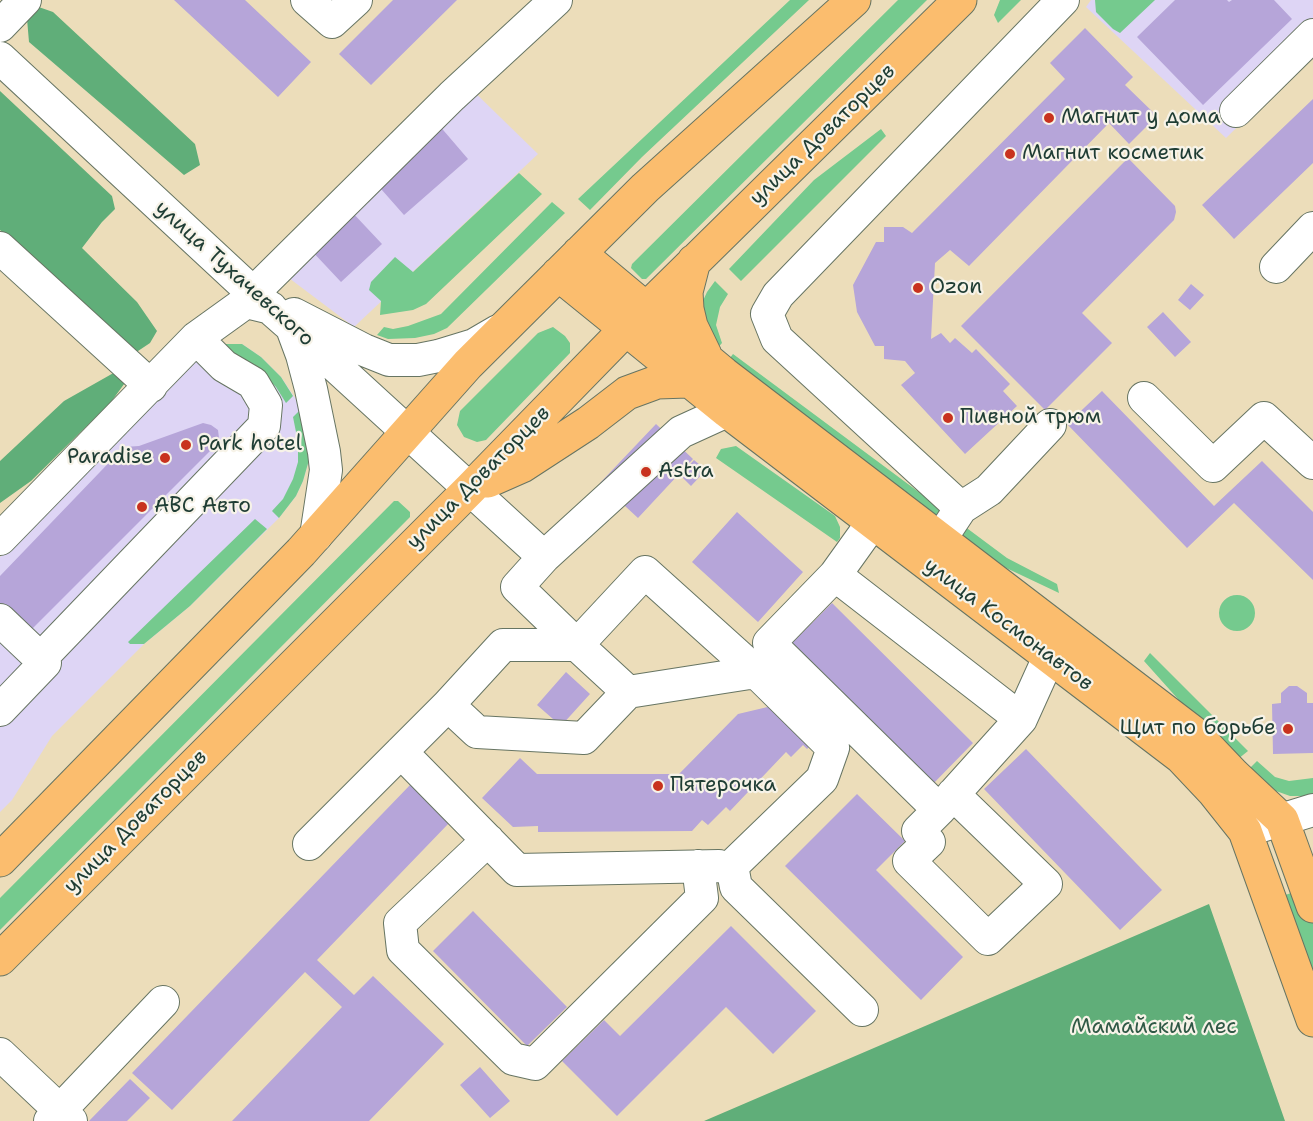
<!DOCTYPE html>
<meta charset="utf-8">
<style>
body{margin:0}
canvas{display:block;background:#ecddba}
</style>
<canvas width="1313" height="1121"></canvas>
<script>
const g = document.querySelector('canvas').getContext('2d');
g.lineJoin = 'round';
function fill(path, color) { g.fillStyle = color; g.fill(path, 'evenodd'); }
const shape = rows => new Path2D(rows.map(r => 'M' + r).join(''));
function stroke(path, color, width, dash) { g.strokeStyle = color; g.lineWidth = width; g.lineCap = dash ? 'butt' : 'round'; g.setLineDash(dash || []); g.stroke(path); }
function label(font, color, halo, rows, align = 'center') {
  g.font = font + ' "Shantell Sans",sans-serif'; g.lineWidth = 4.5; g.setLineDash([]); g.textBaseline = 'middle'; g.strokeStyle = halo; g.fillStyle = color; for (const [text, x, y, turn = 0] of rows) {
    g.save(); g.translate(x, y); g.rotate((+turn || 0) * Math.PI / 180); g.textAlign = isNaN(turn) ? turn : align; if (halo) g.strokeText(text, 0, 0); g.fillText(text, 0, 0); g.restore();
  }
}
const built = shape([
 [1091,0,1313,0,1313,53,1226,138,1086,7],
 [461,79,538,154,354,327,269,263],
 [242,344,261,357,281,377,302,408,309,460,303,481,296,496,279,518,190,606,144,644,52,736,12,800,0,812,0,557,195,360]
]);
const green = shape([
 [790,0,809,0,642,157,590,210,578,199],
 [898,0,927,0,646,279,642,279,631,268,632,264],
 [1000,0,1021,0,998,23,994,15],
 [1095,0,1155,0,1120,33,1113,29,1096,12],
 [881,129,886,136,741,281,729,269,814,180],
 [519,173,542,194,426,304,413,310,380,315,381,301,369,290,371,282,395,257,413,272],
 [552,202,565,213,447,328,434,334,415,338,388,339,377,335,384,327,393,329,408,326,441,314],
 [715,281,728,294,720,307,716,325,722,343,714,352,702,303,707,292],
 [553,327,565,336,570,343,570,353,486,440,477,442,464,437,457,425,460,411,538,333],
 [223,344,242,344,261,357,281,377,293,396,286,403,276,387,256,367,223,347],
 [733,354,947,513,941,522,726,363],
 [302,408,309,443,309,460,303,481,296,496,279,518,272,511,283,499,293,479,298,462,298,442,293,417],
 [736,446,835,516,840,527,840,538,837,542,716,458,721,449],
 [394,501,398,501,410,512,410,517,0,930,0,898],
 [255,519,267,529,190,606,144,644,130,644,128,642],
 [960,523,1007,558,1057,584,1059,593,1002,566,955,532],
 '1219 613a18 18 0 1 1 36 0a18 18 0 1 1-36 0Z',
 [1150,653,1248,751,1238,759,1186,708,1144,661],
 [1257,761,1275,777,1289,781,1313,778,1313,796,1290,796,1276,791,1249,769],
 [1301,890,1313,923,1313,973,1285,895]
]);
const forest = shape([
 [33,5,53,12,195,144,200,165,184,175,29,42,27,19],
 [0,91,112,196,115,209,102,222,82,248,137,302,157,331,150,343,135,353,33,258,0,230],
 [117,371,127,380,111,402,31,481,0,503,0,461,64,401],
 [1209,904,1285,1121,704,1121]
]);
const building = shape([
 [174,0,245,0,311,62,278,97],
 [393,0,457,0,371,85,339,54],
 [1175,0,1227,0,1229,2,1232,0,1274,0,1292,19,1203,105,1137,37],
 [1085,28,1133,77,1125,85,1157,116,1129,144,1109,123,969,266,950,250,935,263,931,339,941,333,950,343,955,338,972,353,976,349,1010,384,1003,391,1017,406,965,454,901,385,915,373,905,361,884,359,884,346,875,346,857,312,853,285,876,242,884,242,884,227,903,227,912,233,1065,79,1050,63],
 [1313,99,1313,163,1234,239,1202,205],
 [438,124,468,159,404,215,374,181],
 [1128,158,1175,206,1176,212,1174,220,1082,313,1112,343,1045,410,961,326],
 [350,210,382,244,341,282,310,249],
 [1191,284,1204,295,1190,310,1178,300],
 [1163,312,1191,342,1175,357,1147,327],
 [1102,391,1214,506,1262,461,1313,512,1313,580,1234,503,1187,548,1067,424],
 [203,423,211,425,218,430,219,438,214,447,30,631,0,604,0,576,124,447,139,446],
 [656,424,693,459,638,518,600,483],
 [694,460,706,470,691,486,680,475],
 [737,512,803,572,758,622,692,562],
 [832,603,973,743,931,786,789,646],
 [566,672,590,694,561,726,537,705],
 [1289,686,1297,686,1307,693,1307,703,1313,703,1313,753,1273,754,1272,704,1281,703,1281,693],
 [776,705,814,742,807,749,803,745,791,757,786,752,730,811,726,807,708,825,702,820,692,831,538,832,538,826,513,827,482,798,520,758,537,774,679,774,738,714],
 [1026,749,1162,890,1120,930,984,789],
 [411,784,450,822,317,960,354,995,373,976,444,1044,369,1121,232,1121,342,1007,305,972,172,1110,132,1073],
 [857,794,905,841,876,870,963,957,921,1000,785,866],
 [473,911,567,1007,527,1046,433,951],
 [731,926,816,1011,773,1054,726,1007,617,1116,562,1061,604,1020,620,1036],
 [480,1067,510,1101,490,1118,460,1085],
 [130,1079,150,1098,127,1121,89,1121]
]);
const minor = shape([
 [307,0,332,22,356,0],
 [0,26,25,0],
 [0,58,253,293,319,351,544,557,681,432,727,411],
 [1236,111,1313,35],
 [0,248,151,386],
 [1276,267,1313,228],
 [253,293,452,96,556,0],
 [294,314,364,350,389,360,418,360,438,356,474,345,498,331],
 [292,328,302,355,311,389,324,452,326,470,316,536],
 [1144,398,1213,466,1264,418,1313,463],
 [961,508,777,339,767,314,778,295,1063,0],
 [873,522,835,575,1021,719],
 [949,526,961,508,989,490,1050,425],
 [0,539,196,338,246,302,271,308],
 [544,557,517,587,577,645,645,572,756,672],
 [835,575,769,643,939,810,918,831,929,842,909,861,988,939,1046,884,953,794],
 [0,620,45,663,0,710],
 [48,651,264,426,266,405,253,383,224,366,196,338],
 [628,692,756,672,833,748,822,779,732,866,736,887,862,1010],
 [401,752,517,870,719,866],
 [939,810,1021,719,1049,657],
 [1245,831,1313,810],
 [488,840,400,923,403,950,513,1059,535,1064,702,898,698,866],
 [309,844,448,705,477,732,584,738,628,692,577,645,503,645,448,705],
 [0,1054,71,1121],
 [50,1121,163,1002]
]);
const major = shape([
 [579,253,724,374,1195,734,1234,775,1282,820,1313,906],
 [694,261,686,292,687,309,691,326,705,355],
 [558,274,727,411,1181,757,1214,792,1245,831,1313,1020],
 [488,481,522,466,588,423,627,393,657,382,688,381],
 [0,860,301,552,468,364,645,188,854,0],
 [0,959,470,489,625,330,960,0]
]);
const markers = [
 [1049,118,6,"#c8321e"],
 [1010,154,6,"#c8321e"],
 [918,288,6,"#c8321e"],
 [948,418,6,"#c8321e"],
 [186,445,6,"#c8321e"],
 [165,458,6,"#c8321e"],
 [646,472,6,"#c8321e"],
 [142,507,6,"#c8321e"],
 [1288,729,6,"#c8321e"],
 [658,786,6,"#c8321e"]
];
const poiNames = [
 ["Магнит у дома",1061,118],
 ["Магнит косметик",1022,154],
 ["Ozon",930,288],
 ["Пивной трюм",960,418],
 ["Park hotel",198,445],
 ["Paradise",153,458,"right"],
 ["Astra",658,472],
 ["ABC Авто",154,507],
 ["Щит по борьбе",1276,729,"right"],
 ["Пятерочка",670,786]
];
const streetNames = [
 ["улица Доваторцев",823,135,-44],
 ["улица Тухачевского",234,274,42],
 ["улица Доваторцев",479,478,-45],
 ["улица Космонавтов",1008,625,37],
 ["улица Доваторцев",136,822,-45]
];
const parkNames = [
 ["Мамайский лес",1154,1028]
];
fill(built, '#ded5f5');
fill(green, '#75ca8e');
fill(forest, '#60ae79');
fill(building, '#b6a5d9');
stroke(minor, '#677563', 34);
stroke(major, '#677563', 35);
stroke(minor, '#fff', 32);
stroke(major, '#fbbd6e', 33);
for (const [x, y, r, color] of markers) { const dot = new Path2D(); dot.arc(x, y, r, 0, 2 * Math.PI); g.fillStyle = color; g.fill(dot); stroke(dot, '#f7f3e8', 2); }
label('21px', '#1f3d34', '#f7f3e8', poiNames, 'left');
label('21px', '#1f3d34', '#f7f3e8', streetNames);
label('21px', '#305946', '#f7f3e8', parkNames);
</script>
